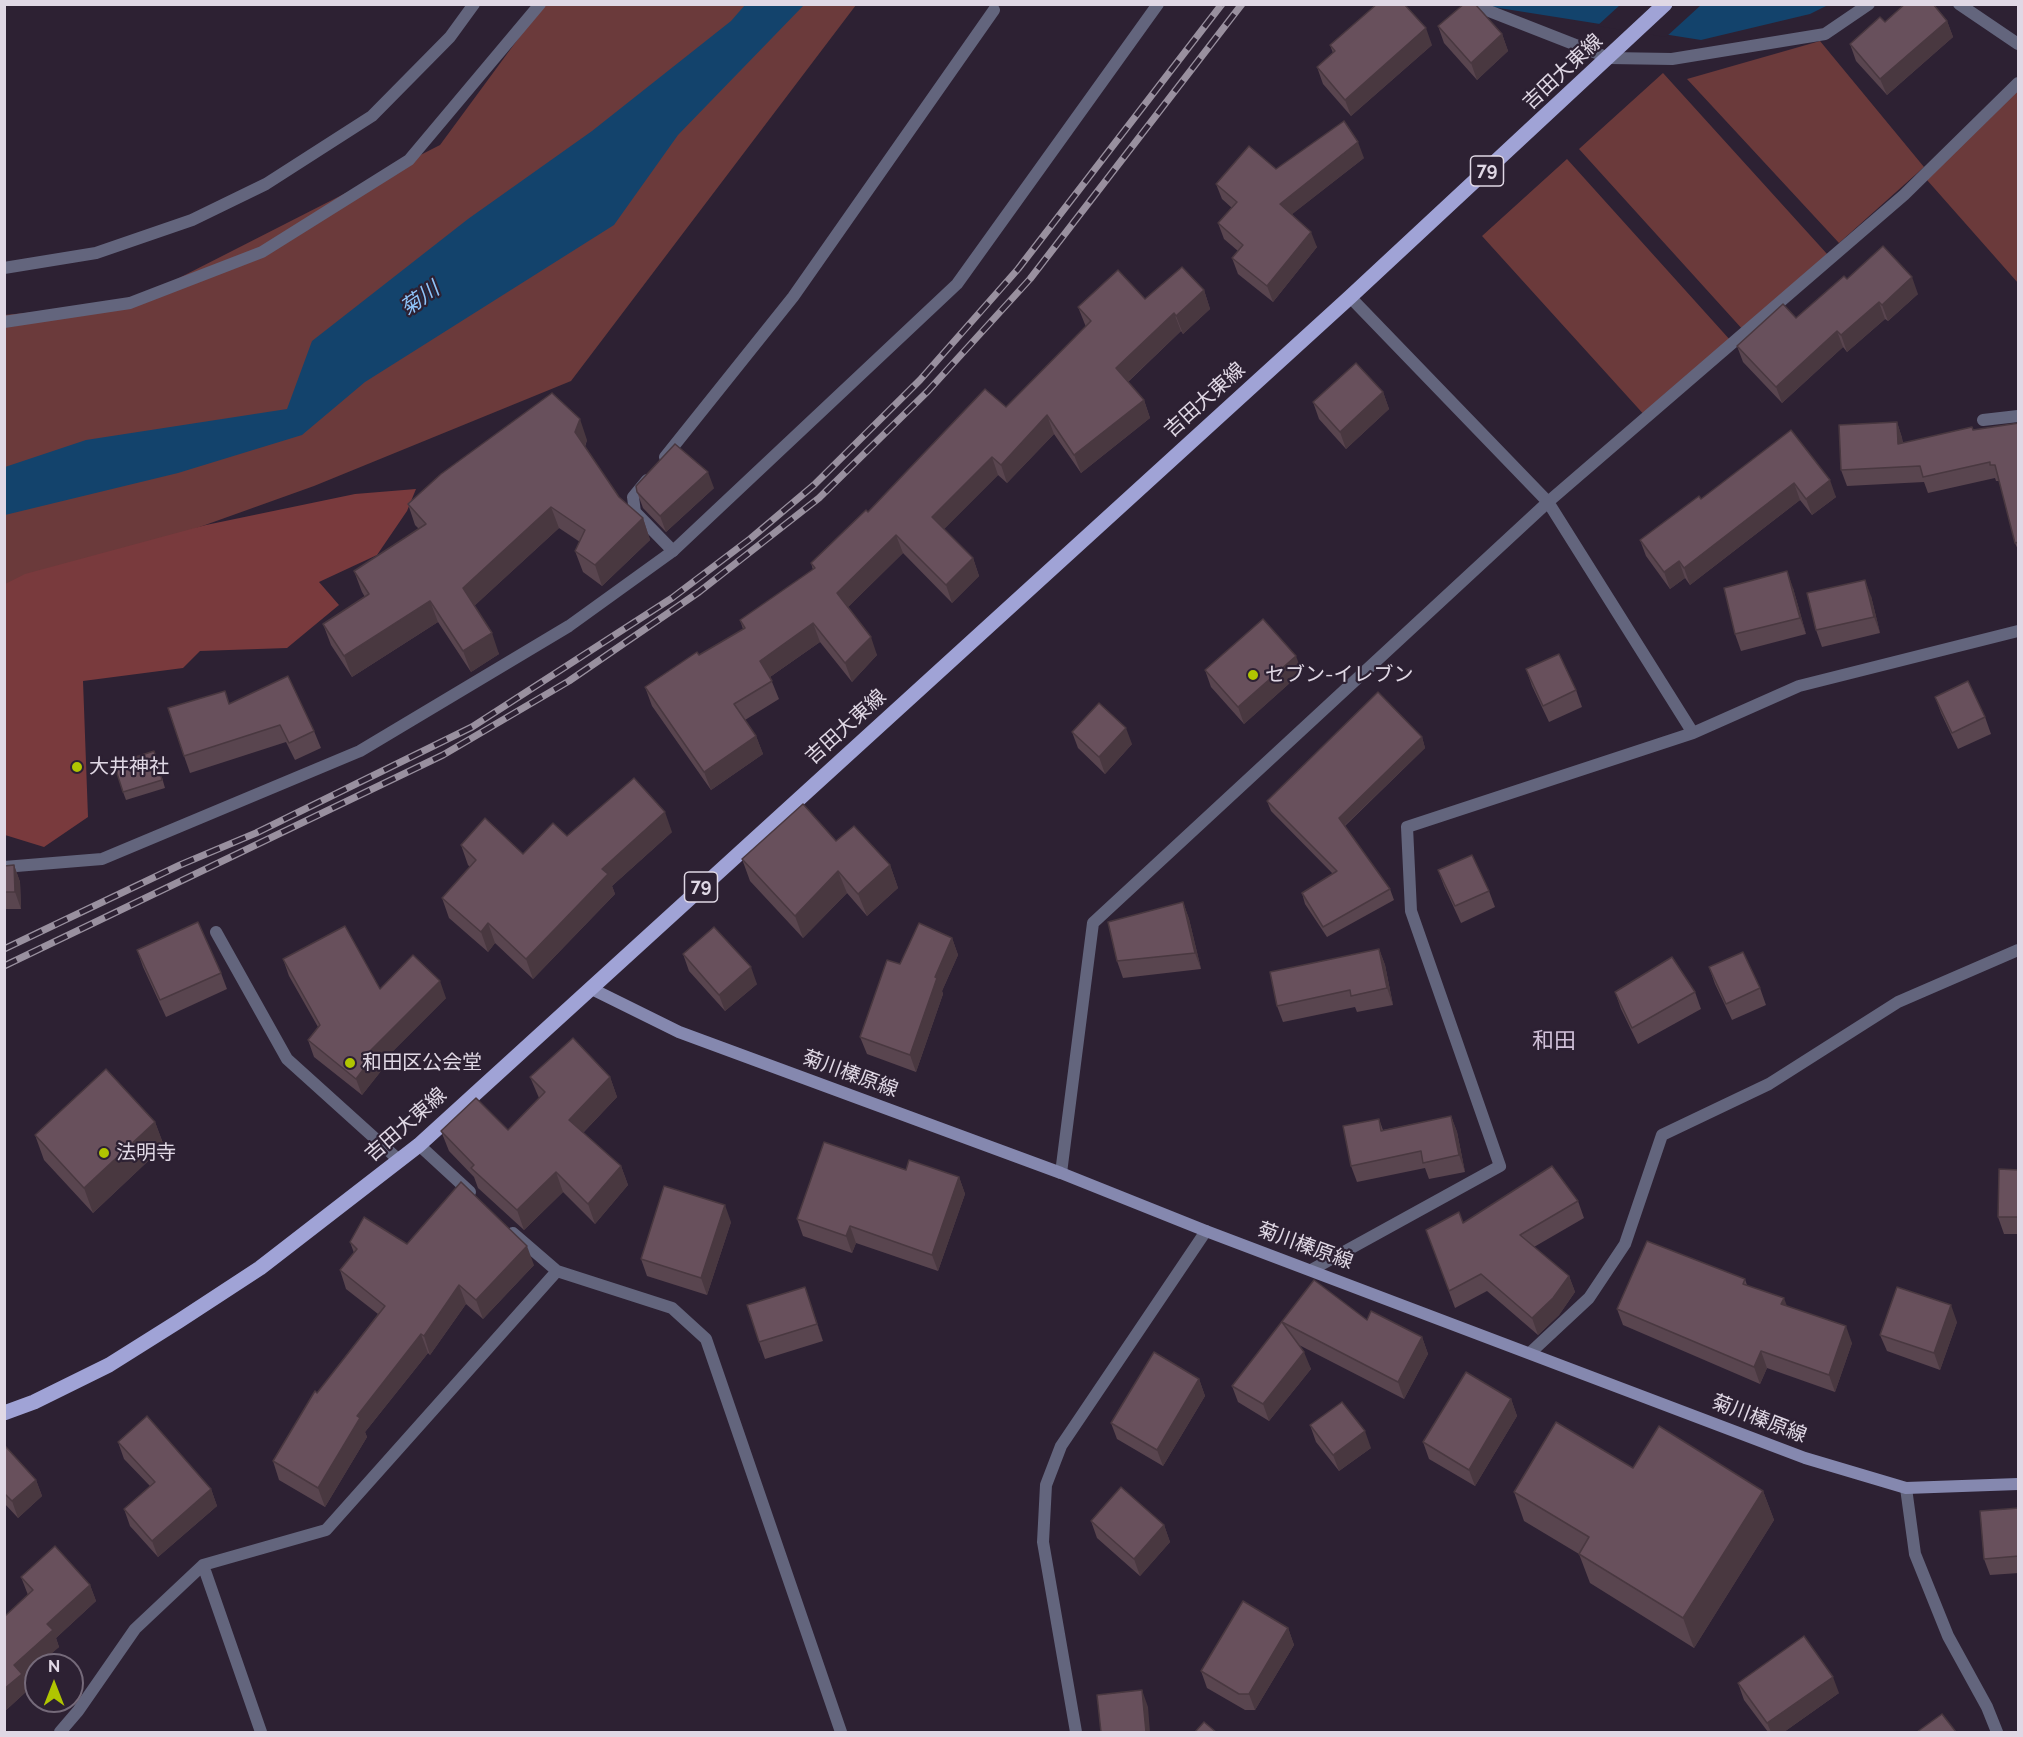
<!DOCTYPE html>
<meta charset="utf-8">
<style>
body{margin:0}
#map{position:relative;width:2023px;height:1737px;overflow:hidden;background:#2d2133;font-family:Raleway,sans-serif}
canvas{display:block}
.frame{position:absolute;inset:0;border:6px solid #e0d8e5;pointer-events:none}
.north{position:absolute;left:24px;top:1653px;width:60px;height:60px;box-sizing:border-box;background:#2d2133;border:2px solid #756a7a;border-radius:50%;rotate:0deg;font-size:16px;font-weight:700;line-height:24px;text-align:center;color:#e0d8e5}
.north::after{content:'';display:block;margin:auto;width:21px;height:27px;background:#b0c501;clip-path:polygon(50% 0,100% 100%,50% 72%,0 100%)}
</style>
<div id="map">
<canvas width="2023" height="1737"></canvas>
<div class="frame"></div>
<div class="north">N</div>
</div>
<script>
const g = document.querySelector('canvas').getContext('2d');
g.lineJoin = 'round';
function fill(path, color) { g.fillStyle = color; g.fill(path, 'evenodd'); }
const shape = rows => new Path2D(rows.map(r => 'M' + r).join(''));
function stroke(path, color, width, dash) { g.strokeStyle = color; g.lineWidth = width; g.lineCap = dash ? 'butt' : 'round'; g.setLineDash(dash || []); g.stroke(path); }
function label(font, color, halo, rows, align = 'center') {
  g.font = font + ' Raleway,"Noto Sans JP",sans-serif'; g.lineWidth = 4.5; g.setLineDash([]); g.textBaseline = 'middle'; g.strokeStyle = halo; g.fillStyle = color; for (const [text, x, y, turn = 0] of rows) {
    g.save(); g.translate(x, y); g.rotate((+turn || 0) * Math.PI / 180); g.textAlign = isNaN(turn) ? turn : align; if (halo) g.strokeText(text, 0, 0); g.fillText(text, 0, 0); g.restore();
  }
}
const green = shape([
 [543,5,856,5,571,381,314,486,46,582,5,594,4,315,130,303,440,145],
 [1820,41,1924,167,1839,243,1687,79],
 [1663,73,1828,255,1744,331,1579,149],
 [2018,87,2018,283,1927,180],
 [1567,159,1731,341,1647,418,1482,236]
]);
const forest = shape([
 [416,489,407,511,377,555,319,582,339,605,287,648,200,651,183,668,83,681,88,817,44,847,5,835,5,584,25,574,206,525,355,494]
]);
const water = shape([
 [745,5,804,5,678,135,614,225,365,382,302,435,178,473,5,515,5,467,86,440,287,409,312,341,468,219,592,131,731,21],
 [1480,5,1828,5,1810,14,1701,40]
]);
const pier = shape([
 [1620,5,1701,5,1666,37,1597,26]
]);
const lane = shape([
 [1471,4,1609,58],
 [4,322,130,303,262,252,409,160,540,4],
 [1983,420,2018,416],
 [665,457,793,297,994,10],
 [647,480,633,497,635,512,673,551]
]);
const street = shape([
 [1959,4,2018,44],
 [1609,58,1672,59,1825,34,1869,4],
 [4,268,96,253,192,220,266,184,372,116,450,37,474,4],
 [1350,297,1548,502,1693,733],
 [4,867,102,859,360,751,569,626,673,551,957,284,1158,4],
 [216,932,287,1059,400,1161],
 [419,1145,470,1192],
 [1061,1173,1093,923,1548,502,1904,195,2018,83],
 [513,1233,557,1271,672,1308,706,1339,841,1732],
 [1313,1269,1500,1166,1411,911,1407,827,1693,733,1799,686,2018,631],
 [1530,1353,1589,1298,1625,1244,1662,1135,1769,1084,1898,1002,2018,950],
 [1906,1488,1915,1554,1948,1636,1987,1707,1997,1732],
 [203,1565,261,1732],
 [60,1732,78,1711,135,1629,203,1565,326,1530,557,1271],
 [1076,1732,1043,1542,1046,1485,1061,1446,1206,1231]
]);
const secondary = shape([
 [590,988,679,1032,1061,1173,1206,1231,1805,1458,1906,1488,2018,1484]
]);
const primary = shape([
 [4,1413,34,1402,109,1365,179,1321,260,1268,419,1145,1350,297,1665,4]
]);
const rail = shape([
 [4,949,180,865,256,833,472,727,672,598,750,539,814,485,920,380,1018,269,1222,4],
 [4,966,443,755,569,681,699,592,819,498,928,391,1030,279,1242,4]
]);
const wall = shape([
 [1947,21,1953,37,1887,95,1856,61,1850,44,1885,22],
 [1438,26,1502,34,1508,51,1477,80,1444,43],
 [1330,45,1432,45,1351,116,1323,84,1317,67,1333,53],
 [1364,158,1292,214,1317,247,1273,302,1238,274,1232,258,1238,251,1224,239,1218,223,1232,208,1222,199,1216,184,1276,169],
 [1847,279,1918,294,1888,321,1885,319,1847,352,1843,347,1782,403,1743,362,1737,346,1796,318],
 [1204,290,1210,309,1183,334,1181,331,1128,382,1144,400,1150,418,1081,473,1054,434,1007,483,998,475,944,529,973,558,979,576,952,603,903,553,848,607,877,655,852,682,820,642,770,677,779,699,745,720,756,736,763,754,711,790,652,706,645,687,743,629,740,620,813,570,811,563,868,512,1006,407,1086,327,1078,307,1145,299],
 [1383,392,1389,409,1346,449,1319,419,1313,402],
 [1897,422,1902,438,1903,443,1973,430,2019,423,2019,552,2015,543,1999,481,1996,481,1995,478,1928,493,1924,482,1847,486,1841,470],
 [1791,430,1836,497,1812,515,1800,500,1690,585,1685,578,1670,589,1646,556,1640,540,1701,499],
 [587,440,585,447,619,497,643,518,650,540,602,586,583,572,575,551,580,542,559,528,474,606,499,654,471,672,438,622,352,677,331,645,323,624,365,597,362,592,354,571,419,529,415,525,408,504],
 [714,488,666,532,643,508,637,492],
 [1793,588,1806,634,1741,651,1735,634],
 [1871,596,1880,633,1822,647,1816,630],
 [1526,669,1576,690,1582,707,1549,722,1532,686],
 [1205,670,1302,672,1244,724,1211,687],
 [225,691,229,704,314,731,321,748,295,760,286,742,190,773,184,756],
 [1935,697,1985,717,1991,734,1958,749,1941,713],
 [1072,732,1132,744,1105,774,1078,748],
 [1422,737,1425,748,1345,826,1390,889,1394,900,1327,937,1305,904,1302,893,1333,874,1271,811,1267,801],
 [157,760,165,788,126,800,123,792],
 [672,832,612,886,615,894,533,979,495,943,488,952,449,918,442,898,470,867,468,865,461,845,523,854,567,836],
 [836,841,890,865,898,888,867,916,847,893,803,938,750,881,742,859],
 [14,865,20,882,21,909,4,909,4,866],
 [1438,870,1489,891,1495,907,1461,923,1444,886],
 [1183,902,1189,919,1201,969,1123,978,1117,961],
 [952,938,958,955,942,991,943,994,916,1072,867,1054,860,1037,900,964],
 [1379,949,1385,965,1393,1005,1357,1012,1355,1007,1283,1022,1277,1006],
 [137,950,221,973,227,989,166,1017,143,967],
 [683,954,757,984,725,1011,689,971],
 [283,959,380,989,446,998,379,1065,381,1071,362,1095,314,1057,308,1040,318,1027,289,976],
 [1709,967,1760,988,1766,1005,1732,1020,1715,984],
 [1615,992,1695,992,1701,1009,1638,1044,1621,1009],
 [530,1077,610,1077,617,1097,583,1133,621,1166,628,1185,595,1224,563,1192,524,1230,478,1188,474,1177,449,1151,441,1131,508,1130,539,1098],
 [1451,1116,1457,1132,1465,1172,1429,1179,1425,1168,1357,1182,1351,1166,1379,1119,1383,1130],
 [155,1122,164,1146,93,1213,44,1160,35,1135],
 [906,1170,959,1177,965,1194,938,1271,856,1243,852,1253,803,1236,797,1219],
 [2019,1170,2019,1234,2004,1234,1998,1217],
 [1578,1201,1584,1218,1534,1247,1569,1276,1575,1292,1559,1315,1538,1335,1487,1291,1455,1308,1426,1230],
 [731,1222,707,1295,647,1276,641,1259],
 [350,1242,407,1244,534,1265,483,1319,466,1304,430,1355,428,1353,365,1432,367,1437,325,1507,279,1480,273,1461,317,1393,378,1314,346,1289,340,1270,354,1253],
 [1745,1279,1747,1285,1787,1306,1852,1343,1835,1392,1767,1368,1760,1384,1623,1325,1617,1309],
 [1314,1280,1367,1320,1422,1337,1428,1354,1404,1399,1299,1345,1311,1369,1269,1421,1238,1402,1232,1386],
 [805,1287,823,1341,765,1359,759,1342],
 [1957,1322,1940,1370,1887,1351,1880,1335],
 [1199,1379,1205,1396,1163,1466,1117,1439,1111,1423],
 [1511,1399,1517,1416,1475,1486,1429,1459,1423,1442],
 [1310,1425,1371,1448,1339,1471,1316,1442],
 [118,1442,211,1489,217,1506,158,1557,130,1526,124,1509,150,1486,124,1459],
 [4,1449,36,1480,42,1496,18,1518,4,1503],
 [1633,1468,1763,1491,1774,1520,1694,1648,1590,1583,1579,1554,1524,1521,1514,1492],
 [2019,1508,2019,1573,1990,1575,1984,1559],
 [1091,1521,1164,1525,1170,1542,1140,1576,1097,1538],
 [21,1577,90,1585,96,1601,56,1638,59,1647,36,1665,36,1668,24,1679,28,1690,4,1712,28,1595],
 [1288,1628,1294,1645,1255,1710,1245,1710,1207,1688,1201,1671],
 [1738,1683,1839,1693,1784,1732,1768,1732,1744,1700]
]);
const shadedWall = shape([
 [1947,21,1953,37,1887,95,1880,79],
 [1426,28,1432,45,1351,116,1345,100],
 [1502,34,1508,51,1477,80,1471,63],
 [1358,142,1364,158,1286,219,1280,204],
 [1311,232,1317,247,1273,302,1267,286],
 [1912,277,1918,294,1888,321,1882,305],
 [1204,290,1210,309,1183,334,1176,316],
 [1879,302,1885,319,1847,352,1841,335],
 [1174,313,1181,331,1122,387,1116,368],
 [1837,331,1843,347,1782,403,1776,387],
 [1383,392,1389,409,1346,449,1340,432],
 [1144,400,1150,418,1081,473,1074,455],
 [1047,415,1054,434,1007,483,1001,465],
 [580,419,587,440,582,453,575,432],
 [1897,422,1902,438,1904,460,1898,444],
 [992,457,998,475,938,535,932,517],
 [708,472,714,488,666,532,660,516],
 [1830,480,1836,497,1812,515,1806,499],
 [1794,483,1800,500,1690,585,1684,568],
 [551,507,559,528,471,609,463,588],
 [643,518,650,540,602,586,595,565],
 [896,535,903,553,844,611,837,593],
 [973,558,979,576,952,603,946,585],
 [1679,561,1685,578,1670,589,1664,572],
 [1787,571,1793,588,1806,634,1800,618],
 [1865,580,1871,596,1880,633,1874,617],
 [430,601,438,622,352,677,344,656],
 [813,623,820,642,767,679,760,661],
 [492,633,499,654,471,672,463,651],
 [871,637,877,655,852,682,845,663],
 [1296,656,1302,672,1244,724,1238,707],
 [1126,728,1132,744,1105,774,1099,757],
 [756,736,763,754,711,790,704,772],
 [1422,737,1425,748,1342,828,1339,818],
 [665,812,672,832,612,886,615,894,533,979,526,959,602,869],
 [14,865,20,882,21,909,15,892],
 [890,865,898,888,867,916,858,894],
 [838,871,847,893,803,938,795,916],
 [1183,902,1189,919,1201,969,1195,953],
 [488,923,495,943,488,952,481,932],
 [952,938,958,955,942,991,943,994,916,1072,910,1055,935,977],
 [1379,949,1385,965,1393,1005,1387,988],
 [751,967,757,984,725,1011,719,995],
 [440,981,446,998,379,1065,381,1071,362,1095,356,1079,370,1051],
 [610,1077,617,1097,576,1140,569,1120],
 [1451,1116,1457,1132,1465,1172,1459,1155],
 [155,1122,164,1146,93,1213,84,1188],
 [621,1166,628,1185,595,1224,588,1204],
 [556,1172,563,1192,524,1230,517,1210],
 [959,1177,965,1194,938,1271,932,1255],
 [725,1205,731,1222,707,1295,701,1278],
 [850,1226,856,1243,852,1253,846,1236],
 [527,1246,534,1265,483,1319,476,1300],
 [1569,1276,1575,1292,1559,1315,1538,1335,1532,1318],
 [459,1285,466,1304,430,1355,424,1336],
 [805,1287,811,1304,823,1341,817,1324],
 [1784,1298,1790,1314,1781,1304],
 [1951,1305,1957,1322,1940,1370,1934,1353],
 [1846,1326,1852,1343,1835,1392,1829,1375],
 [421,1334,428,1353,365,1432,367,1437,325,1507,318,1488,357,1416],
 [1422,1337,1428,1354,1404,1399,1398,1382],
 [1761,1351,1767,1368,1760,1384,1754,1367],
 [1304,1352,1311,1369,1269,1421,1263,1404],
 [1199,1379,1205,1396,1163,1466,1157,1450],
 [1511,1399,1517,1416,1475,1486,1469,1470],
 [1365,1431,1371,1448,1339,1471,1333,1455],
 [36,1480,42,1496,18,1518,12,1501],
 [211,1489,217,1506,158,1557,152,1541],
 [1763,1491,1774,1520,1694,1648,1683,1618],
 [1164,1525,1170,1542,1140,1576,1134,1559],
 [90,1585,96,1601,56,1638,59,1647,39,1665,36,1665,36,1668,24,1679,28,1690,4,1712,4,1689,14,1665,47,1624],
 [1288,1628,1294,1645,1255,1710,1249,1694],
 [1833,1677,1839,1693,1784,1732,1771,1732,1767,1723],
 [1142,1690,1148,1707,1150,1732,1146,1732]
]);
const building = shape([
 [1377,4,1404,4,1426,28,1345,100,1317,67,1335,51,1330,45,1377,4],
 [1464,4,1475,4,1502,34,1471,63,1438,26,1464,4],
 [1905,4,1933,4,1947,21,1880,79,1850,44,1880,17,1885,22,1905,4],
 [1344,121,1358,142,1280,204,1311,232,1267,286,1232,258,1243,245,1218,223,1237,202,1216,184,1249,146,1276,169,1344,121],
 [1883,246,1912,277,1882,305,1879,302,1841,335,1837,331,1776,387,1737,346,1783,304,1796,318,1844,276,1847,279,1883,246],
 [1182,267,1204,290,1176,316,1174,313,1116,368,1144,400,1074,455,1047,415,1001,465,992,457,932,517,973,558,946,585,896,535,837,593,871,637,845,663,813,623,760,661,772,681,734,704,756,736,704,772,645,687,697,652,699,655,745,628,740,620,815,568,811,563,866,510,868,512,985,389,1006,407,1091,321,1078,307,1118,270,1145,299,1182,267],
 [1356,363,1383,392,1340,432,1313,402,1356,363],
 [552,393,580,419,575,432,619,497,643,518,595,565,575,551,585,530,551,507,463,588,492,633,463,651,430,601,344,656,323,624,369,594,354,571,426,524,408,504,441,474,552,393],
 [1897,422,1898,444,1972,427,1973,430,2019,423,2019,542,2015,543,1995,465,1990,465,1990,462,1923,477,1920,466,1841,470,1839,425,1897,422],
 [1791,430,1830,480,1806,499,1794,483,1684,568,1679,561,1664,572,1640,540,1699,496,1701,499,1791,430],
 [675,444,708,472,660,516,637,492,636,486,675,444],
 [1787,571,1800,618,1735,634,1724,588,1787,571],
 [1865,580,1874,617,1816,630,1807,593,1865,580],
 [1263,619,1296,656,1238,707,1205,670,1263,619],
 [1559,654,1576,690,1543,706,1526,669,1559,654],
 [288,676,314,731,289,743,280,725,184,756,168,708,225,691,229,704,288,676],
 [1968,681,1985,717,1952,733,1935,697,1968,681],
 [1378,692,1422,737,1339,818,1390,889,1323,927,1302,893,1337,871,1267,801,1378,692],
 [1099,703,1126,728,1099,757,1072,732,1099,703],
 [154,751,162,780,123,792,114,764,154,751],
 [634,778,665,812,602,869,608,874,526,959,488,923,481,932,442,898,476,860,461,845,485,818,523,854,553,823,567,836,634,778],
 [803,804,836,841,854,826,890,865,858,894,838,871,795,916,742,859,803,804],
 [1472,855,1489,891,1455,906,1438,870,1472,855],
 [14,865,15,892,4,892,4,866,14,865],
 [1183,902,1195,953,1117,961,1108,922,1183,902],
 [198,922,221,973,160,1000,137,950,198,922],
 [919,923,952,938,935,977,937,978,910,1055,860,1037,887,960,900,964,919,923],
 [345,926,380,989,413,955,440,981,370,1051,375,1054,356,1079,308,1040,320,1025,283,959,345,926],
 [714,927,751,967,719,995,683,954,714,927],
 [1379,949,1387,988,1351,996,1350,990,1277,1006,1270,972,1379,949],
 [1743,952,1760,988,1726,1004,1709,967,1743,952],
 [1672,957,1695,992,1632,1028,1615,992,1672,957],
 [573,1038,610,1077,569,1120,621,1166,588,1204,556,1172,517,1210,471,1168,474,1165,441,1131,476,1098,508,1130,545,1092,530,1077,573,1038],
 [106,1069,155,1122,84,1188,35,1135,106,1069],
 [1451,1116,1459,1155,1423,1163,1421,1151,1351,1166,1343,1126,1379,1119,1381,1131,1451,1116],
 [824,1142,906,1170,909,1160,959,1177,932,1255,850,1226,846,1236,797,1219,824,1142],
 [1552,1166,1578,1201,1520,1235,1569,1276,1553,1298,1532,1318,1481,1274,1449,1291,1426,1230,1459,1212,1463,1223,1552,1166],
 [1999,1169,2019,1170,2019,1217,1998,1217,1999,1169],
 [461,1182,527,1246,476,1300,459,1285,424,1336,421,1334,357,1416,360,1418,318,1488,273,1461,315,1391,317,1393,385,1306,340,1270,357,1249,350,1242,364,1217,407,1244,461,1182],
 [664,1186,725,1205,701,1278,641,1259,664,1186],
 [1647,1241,1745,1279,1743,1284,1784,1298,1781,1304,1846,1326,1829,1375,1761,1351,1754,1367,1617,1309,1647,1241],
 [1314,1280,1367,1320,1371,1311,1422,1337,1398,1382,1282,1322,1304,1352,1263,1404,1232,1386,1314,1280],
 [805,1287,817,1324,759,1342,747,1305,805,1287],
 [1897,1287,1951,1305,1934,1353,1880,1335,1897,1287],
 [1154,1352,1199,1379,1157,1450,1111,1423,1154,1352],
 [1466,1372,1511,1399,1469,1470,1423,1442,1466,1372],
 [1342,1402,1365,1431,1333,1455,1310,1425,1342,1402],
 [147,1416,211,1489,152,1541,124,1509,155,1482,118,1442,147,1416],
 [1556,1422,1633,1468,1659,1426,1763,1491,1683,1618,1579,1554,1589,1537,1514,1492,1556,1422],
 [6,1447,36,1480,12,1501,4,1493,4,1449,6,1447],
 [1121,1487,1164,1525,1134,1559,1091,1521,1121,1487],
 [2019,1508,2019,1556,1984,1559,1980,1511,2019,1508],
 [55,1546,90,1585,47,1624,53,1630,14,1665,22,1674,4,1689,4,1617,33,1590,21,1577,55,1546],
 [1243,1601,1288,1628,1249,1694,1239,1694,1201,1671,1243,1601],
 [1804,1636,1833,1677,1767,1723,1738,1683,1804,1636],
 [1142,1690,1146,1732,1101,1732,1097,1695,1142,1690],
 [1942,1714,1956,1732,1917,1732,1942,1714],
 [1204,1722,1216,1732,1195,1732,1204,1722]
]);
const markers = [
 [1253,675,6,"#b0c501"],
 [77,767,6,"#b0c501"],
 [350,1063,6,"#b0c501"],
 [104,1153,6,"#b0c501"]
];
const shields = [
 [1487,171,33],
 [701,887,33]
];
const shieldNames = [
 ["79",1487,171],
 ["79",701,887]
];
const streetNames = [
 ["吉田大東線",1563,72,-43],
 ["吉田大東線",1205,400,-42],
 ["吉田大東線",846,727,-42],
 ["菊川榛原線",850,1074,20],
 ["吉田大東線",406,1125,-41],
 ["菊川榛原線",1305,1246,20],
 ["菊川榛原線",1759,1419,21]
];
const poiNames = [
 ["セブン-イレブン",1265,675],
 ["大井神社",89,767],
 ["和田区公会堂",362,1063],
 ["法明寺",116,1153]
];
const waterNames = [
 ["菊川",420,299,-35]
];
const quarterNames = [
 ["和田",1554,1041]
];
fill(green, '#6b3a3b');
fill(forest, '#793a3d');
fill(water, '#13436c');
fill(pier, '#2d2133');
stroke(lane, '#63657d', 12);
stroke(street, '#63657d', 12);
stroke(secondary, '#8588af', 12);
stroke(primary, '#a0a3d6', 15);
stroke(rail, '#99909f', 7);
stroke(rail, '#2d2133', 4.5, [14]);
fill(wall, '#59454f');
fill(shadedWall, '#493840');
fill(building, '#68505c');
stroke(building, '#493840', 1.5);
for (const [x, y, r, color] of markers) { const dot = new Path2D(); dot.arc(x, y, r, 0, 2 * Math.PI); g.fillStyle = color; g.fill(dot); stroke(dot, '#2d2133', 2); }
for (const [x, y, w] of shields) { const box = new Path2D(); box.roundRect(x - w / 2, y - 15, w, 30, 4.5); g.fillStyle = '#2d2133'; g.fill(box); stroke(box, '#e0d8e5', 1.5); }
label('bold 18px', '#e0d8e5', null, shieldNames);
label('20px', '#e0d8e5', '#2d2133', streetNames);
label('20px', '#e0d8e5', '#2d2133', poiNames, 'left');
label('italic 21px', '#8fc4f9', '#2d2133', waterNames);
label('22px', '#d2c2da', '#2d2133', quarterNames);
</script>
